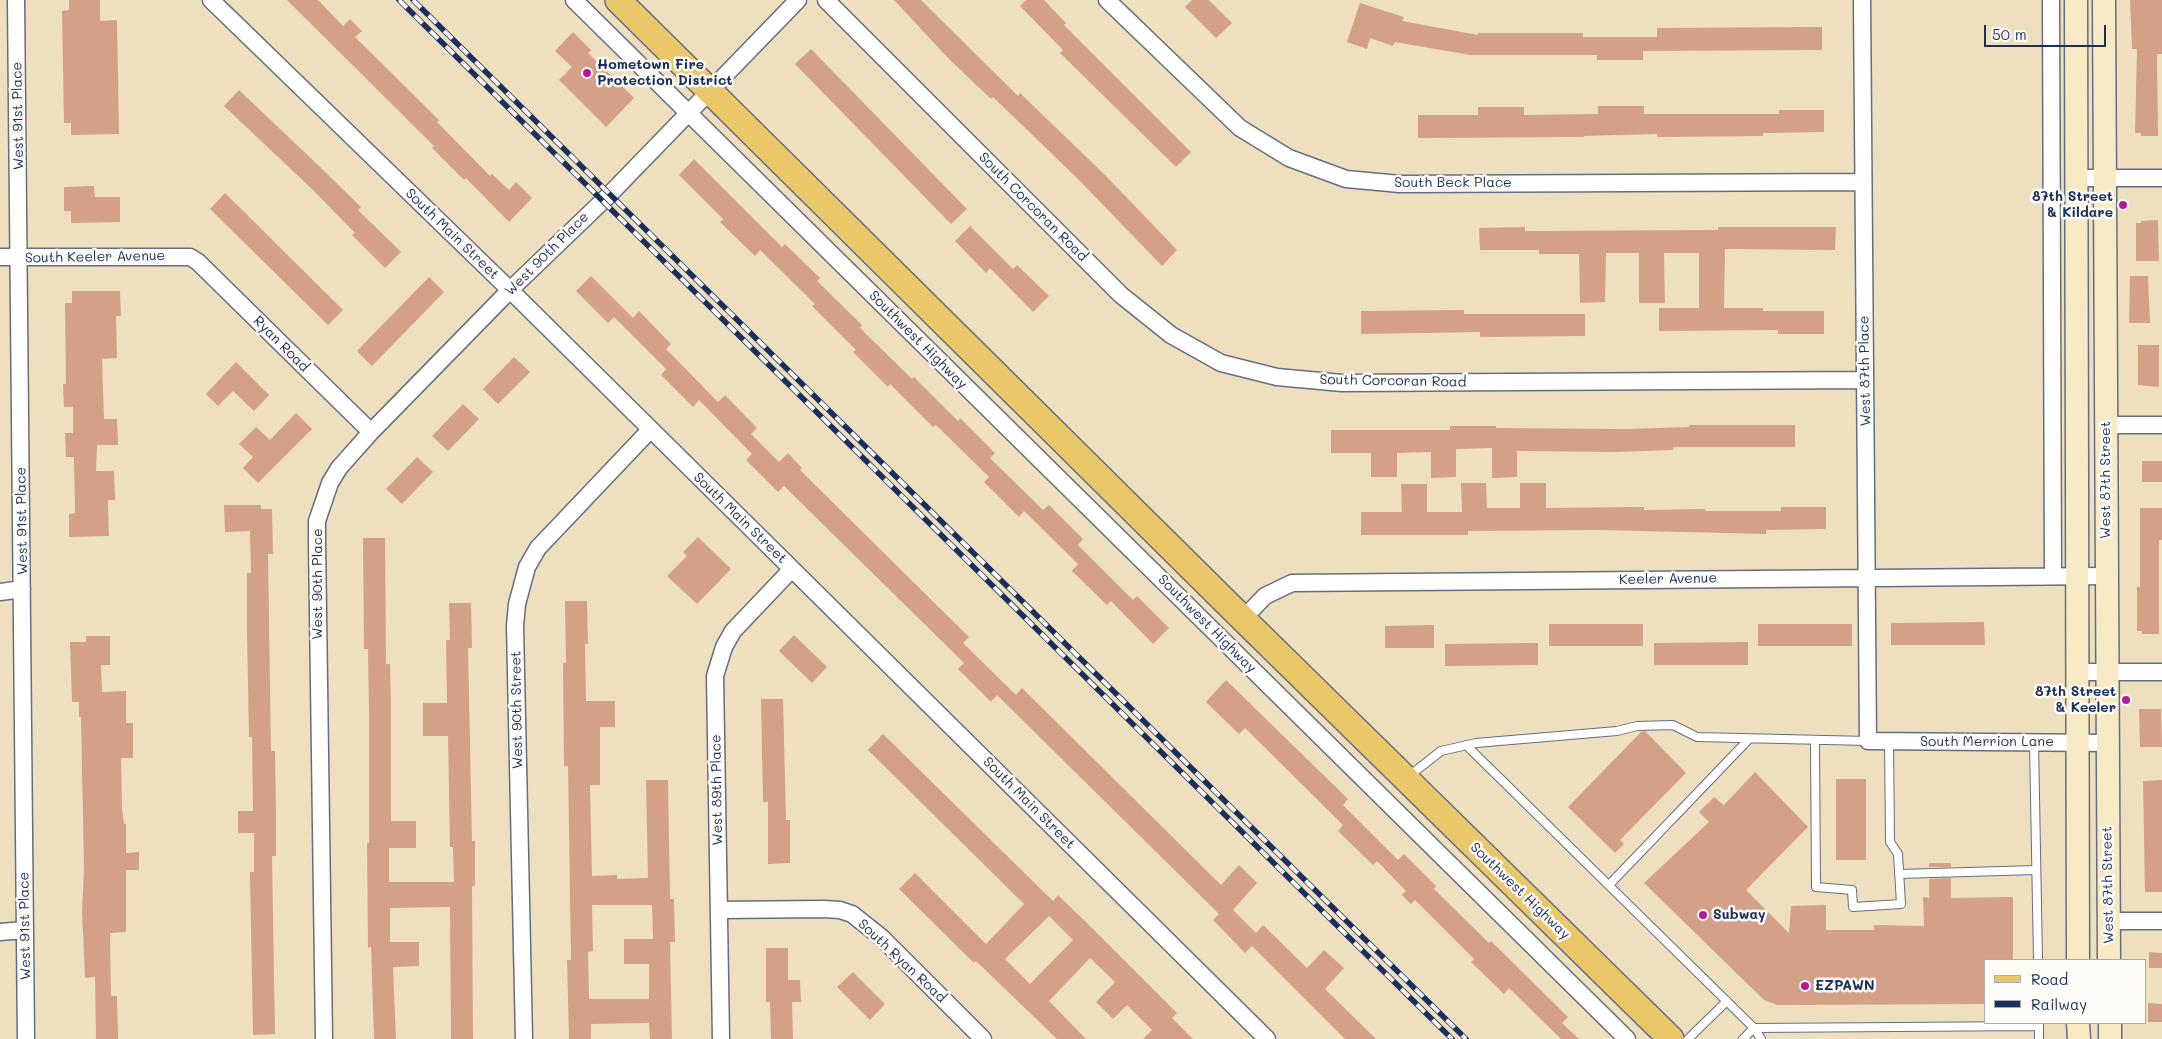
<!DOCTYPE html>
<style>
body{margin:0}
#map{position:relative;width:2162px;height:1039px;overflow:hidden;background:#eee0bf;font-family:Mali,sans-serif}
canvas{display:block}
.legend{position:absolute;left:1984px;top:959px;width:162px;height:65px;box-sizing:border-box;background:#fdfcf7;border:1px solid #a3aaba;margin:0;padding:6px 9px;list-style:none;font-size:15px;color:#1b2f5e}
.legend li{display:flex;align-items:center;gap:10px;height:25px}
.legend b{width:25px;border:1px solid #a3aaba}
.scale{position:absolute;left:1984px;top:25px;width:122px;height:22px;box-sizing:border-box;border:2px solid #1b2f5e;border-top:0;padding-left:6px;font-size:15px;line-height:18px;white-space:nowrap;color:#1b2f5e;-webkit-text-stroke:4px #fdfcf7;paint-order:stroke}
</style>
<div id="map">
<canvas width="2162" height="1039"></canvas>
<ul class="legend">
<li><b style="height:6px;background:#eac769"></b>Road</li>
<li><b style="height:6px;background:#1b2f5e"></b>Railway</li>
</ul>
<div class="scale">50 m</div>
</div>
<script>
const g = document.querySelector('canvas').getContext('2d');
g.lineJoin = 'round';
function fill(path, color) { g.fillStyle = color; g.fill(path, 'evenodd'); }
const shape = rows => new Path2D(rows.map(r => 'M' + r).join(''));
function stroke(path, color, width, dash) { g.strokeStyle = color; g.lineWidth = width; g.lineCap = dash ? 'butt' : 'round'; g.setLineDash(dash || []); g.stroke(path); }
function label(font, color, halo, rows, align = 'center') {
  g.font = font + ' Mali,sans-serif'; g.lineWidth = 5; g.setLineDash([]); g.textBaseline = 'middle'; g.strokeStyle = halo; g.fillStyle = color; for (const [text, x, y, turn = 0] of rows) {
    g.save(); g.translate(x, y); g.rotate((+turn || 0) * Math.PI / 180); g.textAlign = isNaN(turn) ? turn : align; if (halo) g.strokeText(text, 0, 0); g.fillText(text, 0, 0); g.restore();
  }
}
const building = shape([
 [69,0,100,0,100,21,117,20,119,134,71,135,71,123,64,123,62,11,69,10],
 [287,0,318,0,343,26,350,19,362,31,355,37,439,120,437,122,490,176,492,174,509,190,516,182,532,198,509,222,466,178,464,180,432,148,434,146],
 [894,0,921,0,1018,96,1020,93,1105,175,1177,250,1162,266,1079,180,993,97,991,99,948,58],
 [1026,0,1044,0,1066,23,1064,25,1191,152,1176,167,1060,53,1063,50,1020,6],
 [1192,0,1209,0,1232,23,1216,38,1185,7],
 [2130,0,2162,0,2162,54,2157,54,2158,136,2141,136,2141,133,2135,133,2137,49,2132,49],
 [1360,3,1404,17,1402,21,1478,35,1478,33,1583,33,1583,37,1657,37,1657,28,1822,27,1822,50,1643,51,1643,60,1597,60,1597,55,1470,55,1395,42,1393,46,1370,38,1367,49,1347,42],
 [573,32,591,50,588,53,634,98,606,127,559,80,572,67,555,51],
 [811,49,967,209,951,224,795,64],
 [239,90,318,165,361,207,358,210,401,252,385,268,352,235,355,233,313,190,224,106],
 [1598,106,1644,106,1644,114,1779,114,1779,110,1824,110,1824,132,1763,133,1763,136,1657,137,1657,134,1584,136,1584,137,1418,138,1418,115,1478,115,1478,107,1524,107,1524,115,1598,114],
 [694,159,782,247,785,244,820,278,817,281,862,325,860,328,912,379,914,377,958,421,960,418,995,453,990,458,1043,510,1049,505,1083,539,1078,545,1133,600,1137,596,1169,628,1153,644,1111,601,1107,605,1072,571,1078,564,1024,511,1019,517,984,482,989,477,936,425,933,427,890,384,888,387,853,352,856,350,812,306,815,304,760,250,755,256,720,222,723,219,679,175],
 [94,186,95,197,120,197,120,222,71,223,71,211,64,211,64,187],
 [225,193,343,310,328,325,210,209],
 [2158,220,2159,261,2136,261,2136,223,2141,223,2141,221],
 [970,226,1013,269,1017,265,1049,296,1033,312,990,268,986,273,955,241],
 [1525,227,1525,231,1718,230,1718,227,1836,227,1835,250,1725,249,1724,308,1763,308,1763,311,1824,311,1824,334,1778,334,1778,330,1659,331,1659,308,1699,308,1699,253,1664,253,1665,303,1639,303,1639,253,1606,253,1605,302,1580,303,1579,254,1539,254,1539,250,1480,250,1479,228],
 [591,276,633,318,639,311,671,344,666,349,718,402,725,395,757,428,751,434,779,462,788,453,802,468,800,470,969,637,963,643,1016,695,1022,688,1221,885,1239,865,1257,883,1233,910,1256,933,1263,925,1307,968,1324,950,1344,968,1325,989,1376,1039,1345,1039,1252,946,1245,953,1213,920,1219,914,997,695,991,702,958,669,964,663,784,486,778,492,746,460,752,454,699,400,693,407,661,375,666,369,614,317,608,323,576,291],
 [2130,276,2148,276,2150,323,2129,323],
 [429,277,444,292,372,366,357,351],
 [72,291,120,291,121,316,116,316,117,358,102,359,104,419,117,419,118,445,97,445,96,471,114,471,115,500,108,500,109,536,69,537,69,514,75,513,74,457,66,457,65,433,73,433,73,407,64,407,63,384,66,384,65,303,72,303],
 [1464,310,1464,314,1585,314,1585,336,1480,337,1480,332,1361,334,1361,311],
 [2138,345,2159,345,2159,387,2138,385],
 [514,357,530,372,498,404,483,389],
 [236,362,269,395,254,411,233,391,218,406,206,394],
 [463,404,479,419,448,451,432,436],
 [296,413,312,429,258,483,243,468,253,457,239,444,256,427,270,440],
 [1689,425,1795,425,1795,447,1673,447,1673,450,1616,452,1517,451,1517,477,1492,478,1492,448,1456,449,1456,477,1431,478,1431,452,1397,453,1397,477,1371,477,1371,453,1331,453,1331,430,1450,430,1450,426,1496,426,1496,428,1627,429,1689,427],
 [417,457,433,472,402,504,386,489],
 [2142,461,2162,461,2162,482,2142,482],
 [1461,483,1486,483,1487,508,1520,508,1520,483,1546,483,1546,508,1644,507,1644,510,1705,509,1705,511,1781,511,1781,507,1826,507,1826,529,1766,530,1766,534,1599,530,1468,531,1468,535,1361,535,1361,512,1402,512,1401,484,1427,484,1427,512,1462,512],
 [224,505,261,505,261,509,272,509,273,554,268,554,271,751,275,751,276,811,276,856,272,856,275,1034,253,1035,250,872,254,872,254,833,238,833,238,811,253,811,252,737,249,737,247,633,247,573,251,573,250,531,225,532],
 [2140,508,2162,508,2162,540,2159,540,2159,634,2142,634,2142,631,2137,631,2137,587,2140,587],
 [698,537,731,569,697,604,667,576,687,556,683,552],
 [363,538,385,538,386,664,390,664,391,704,391,821,416,821,416,848,389,848,389,882,454,882,453,847,450,847,448,736,423,736,423,703,447,703,446,640,450,640,449,603,471,603,472,648,468,648,472,841,475,841,475,886,472,886,473,1039,451,1039,450,907,390,908,390,942,419,942,419,966,393,967,396,1039,374,1039,371,947,368,948,367,843,369,843,369,710,368,649,364,649],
 [565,601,587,601,588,644,585,644,586,701,615,701,615,727,600,727,600,785,590,785,592,876,617,875,617,879,648,878,646,780,668,780,670,899,674,899,675,942,670,942,672,1039,650,1039,649,1023,591,1024,591,1039,569,1039,567,960,571,960,568,766,564,766,563,663,566,663],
 [592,905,652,905,653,939,624,939,624,964,649,964,649,999,589,999,588,952,593,951],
 [1984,622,1985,645,1891,645,1891,623],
 [1549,624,1643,624,1643,646,1549,646],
 [1758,624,1852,624,1852,646,1758,646],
 [1434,625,1434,648,1385,648,1385,626],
 [794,635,827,667,812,683,779,651],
 [86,636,110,636,110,665,101,665,102,692,126,691,126,723,133,723,133,758,121,758,122,809,124,824,126,824,126,853,139,852,139,870,126,870,126,932,110,933,111,996,117,996,118,1039,96,1039,95,977,85,978,82,911,84,869,81,717,79,717,79,702,72,702,70,642,86,642],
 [1748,642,1748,665,1654,665,1654,643],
 [1538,643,1538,665,1445,666,1445,644],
 [1226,680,1348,799,1343,805,1398,860,1404,854,1436,886,1434,889,1489,943,1491,941,1568,1017,1562,1023,1579,1039,1561,1039,1509,988,1504,994,1471,962,1474,959,1415,900,1411,904,1402,895,1406,891,1377,861,1373,865,1338,831,1343,825,1245,728,1239,734,1206,702],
 [761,699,783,699,786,820,790,820,790,863,768,864,768,802,763,802],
 [2139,709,2161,709,2162,747,2140,747],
 [1645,731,1686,773,1620,840,1624,844,1615,853,1568,807,1641,732],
 [883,734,1053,901,1058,895,1091,927,1177,1013,1172,1018,1193,1039,1143,1039,1152,1030,1127,1005,1113,1019,1096,1002,1115,982,1090,958,1049,1001,1086,1039,1057,1039,976,961,974,963,899,889,915,873,986,944,1024,904,868,750],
 [1049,916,1073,940,1030,984,1005,959],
 [1755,772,1808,827,1746,890,1789,933,1791,906,1826,905,1826,930,1874,930,1874,925,1924,926,1923,897,1929,898,1929,879,1951,878,1951,898,2013,897,2013,960,1986,960,1986,1004,1777,1005,1764,1000,1644,883,1709,822,1699,812,1714,797,1724,805],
 [1836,779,1866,779,1866,860,1836,860],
 [2162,780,2162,892,2145,892,2143,781],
 [1929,863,1951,863,1951,867,1929,867],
 [766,948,788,948,788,980,800,980,801,1002,792,1002,793,1039,771,1039,770,1002,766,1002],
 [2149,952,2162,953,2162,968,2149,968],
 [853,972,885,1004,870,1020,837,987],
 [2148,1003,2162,1004,2162,1022,2148,1022]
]);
const service = shape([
 [1815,740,1816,887,1852,890,1853,907,1901,904,1898,854,1890,842,1889,741],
 [2034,742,2038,960],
 [1466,745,1754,1028,2039,1026,2039,1023],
 [1409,776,1441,751,1476,743,1617,731,1637,726,1673,725,1697,737,1868,741],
 [1899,874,2036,870],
 [1609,885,1749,739],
 [2039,1026,2039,1039],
 [1688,1039,1727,1001],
 [1743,1039,1754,1028,1761,1039]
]);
const minor = shape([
 [16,0,26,1039],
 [211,0,510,290,1267,1039],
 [574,0,1627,1039],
 [826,0,1121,295,1171,335,1221,363,1277,377,1342,383,1865,380],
 [1107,0,1240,128,1289,158,1346,179,1400,184,1863,182],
 [1862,0,1868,741,2107,743],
 [2051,0,2053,576],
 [2076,178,2162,178],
 [0,257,190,257,198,262,371,432],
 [2106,425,2162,425],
 [0,592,22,589],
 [1243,619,1265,596,1292,583,2107,576],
 [2077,672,2162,672],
 [719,910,823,909,840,910,852,914,881,937,983,1039],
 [2109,921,2162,921],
 [0,932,25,930],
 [324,1039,317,540,317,521,330,483,339,468,371,432,510,290,610,194,798,0],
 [524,1039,515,626,517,604,527,567,538,548,650,430],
 [721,1039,715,676,724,647,733,631,792,569]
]);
const secondary = shape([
 [2076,0,2078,960],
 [2104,0,2109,960],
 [2078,1023,2079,1039],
 [2110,1023,2110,1039]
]);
const primary = shape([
 [618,0,1243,619,1671,1039]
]);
const rail = shape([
 [399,0,1452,1039],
 [413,0,1466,1039]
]);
const markers = [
 [587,73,5,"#b5179e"],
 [2123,205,5,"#b5179e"],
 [2126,700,5,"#b5179e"],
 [1703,915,5,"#b5179e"],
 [1805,986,5,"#b5179e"]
];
const poiNames = [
 ["Hometown Fire",597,65],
 ["Protection District",597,81],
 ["87th Street",2113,197,"right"],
 ["& Kildare",2113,213,"right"],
 ["87th Street",2116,692,"right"],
 ["& Keeler",2116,708,"right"],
 ["Subway",1713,915],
 ["EZPAWN",1815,986]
];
const streetNames = [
 ["West 91st Place",18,116,-91],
 ["South Beck Place",1453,183],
 ["South Corcoran Road",1033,207,45],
 ["South Main Street",452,234,44],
 ["West 90th Place",547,254,-45],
 ["South Keeler Avenue",95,257,-1],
 ["Southwest Highway",918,340,45],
 ["Ryan Road",281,344,45],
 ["West 87th Place",1865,371,-91],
 ["South Corcoran Road",1393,381,1],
 ["West 87th Street",2106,480,-90],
 ["South Main Street",740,518,44],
 ["West 91st Place",22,521,-91],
 ["Keeler Avenue",1668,579,-1],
 ["West 90th Place",318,584,-90],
 ["Southwest Highway",1207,624,45],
 ["West 90th Street",517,710,-91],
 ["South Merrion Lane",1987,742],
 ["West 89th Place",717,790,-91],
 ["South Main Street",1029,803,45],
 ["West 87th Street",2108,885,-91],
 ["Southwest Highway",1520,891,44],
 ["West 91st Place",25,926,-91],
 ["South Ryan Road",902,961,43]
];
fill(building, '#d4a087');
stroke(service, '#656d80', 10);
stroke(minor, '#656d80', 19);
stroke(secondary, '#656d80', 25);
stroke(primary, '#656d80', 28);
stroke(service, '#fff', 8);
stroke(minor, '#fff', 16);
stroke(secondary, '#f7e9c3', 22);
stroke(primary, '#eac769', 25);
stroke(rail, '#1b2f5e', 5.5);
stroke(rail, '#fdfcf7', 4, [11]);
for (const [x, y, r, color] of markers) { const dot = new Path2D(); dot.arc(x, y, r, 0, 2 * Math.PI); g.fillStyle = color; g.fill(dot); stroke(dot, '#fdfcf7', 2); }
label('bold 14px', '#1b2f5e', '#fdfcf7', poiNames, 'left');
label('14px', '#1b2f5e', '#fdfcf7', streetNames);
</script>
